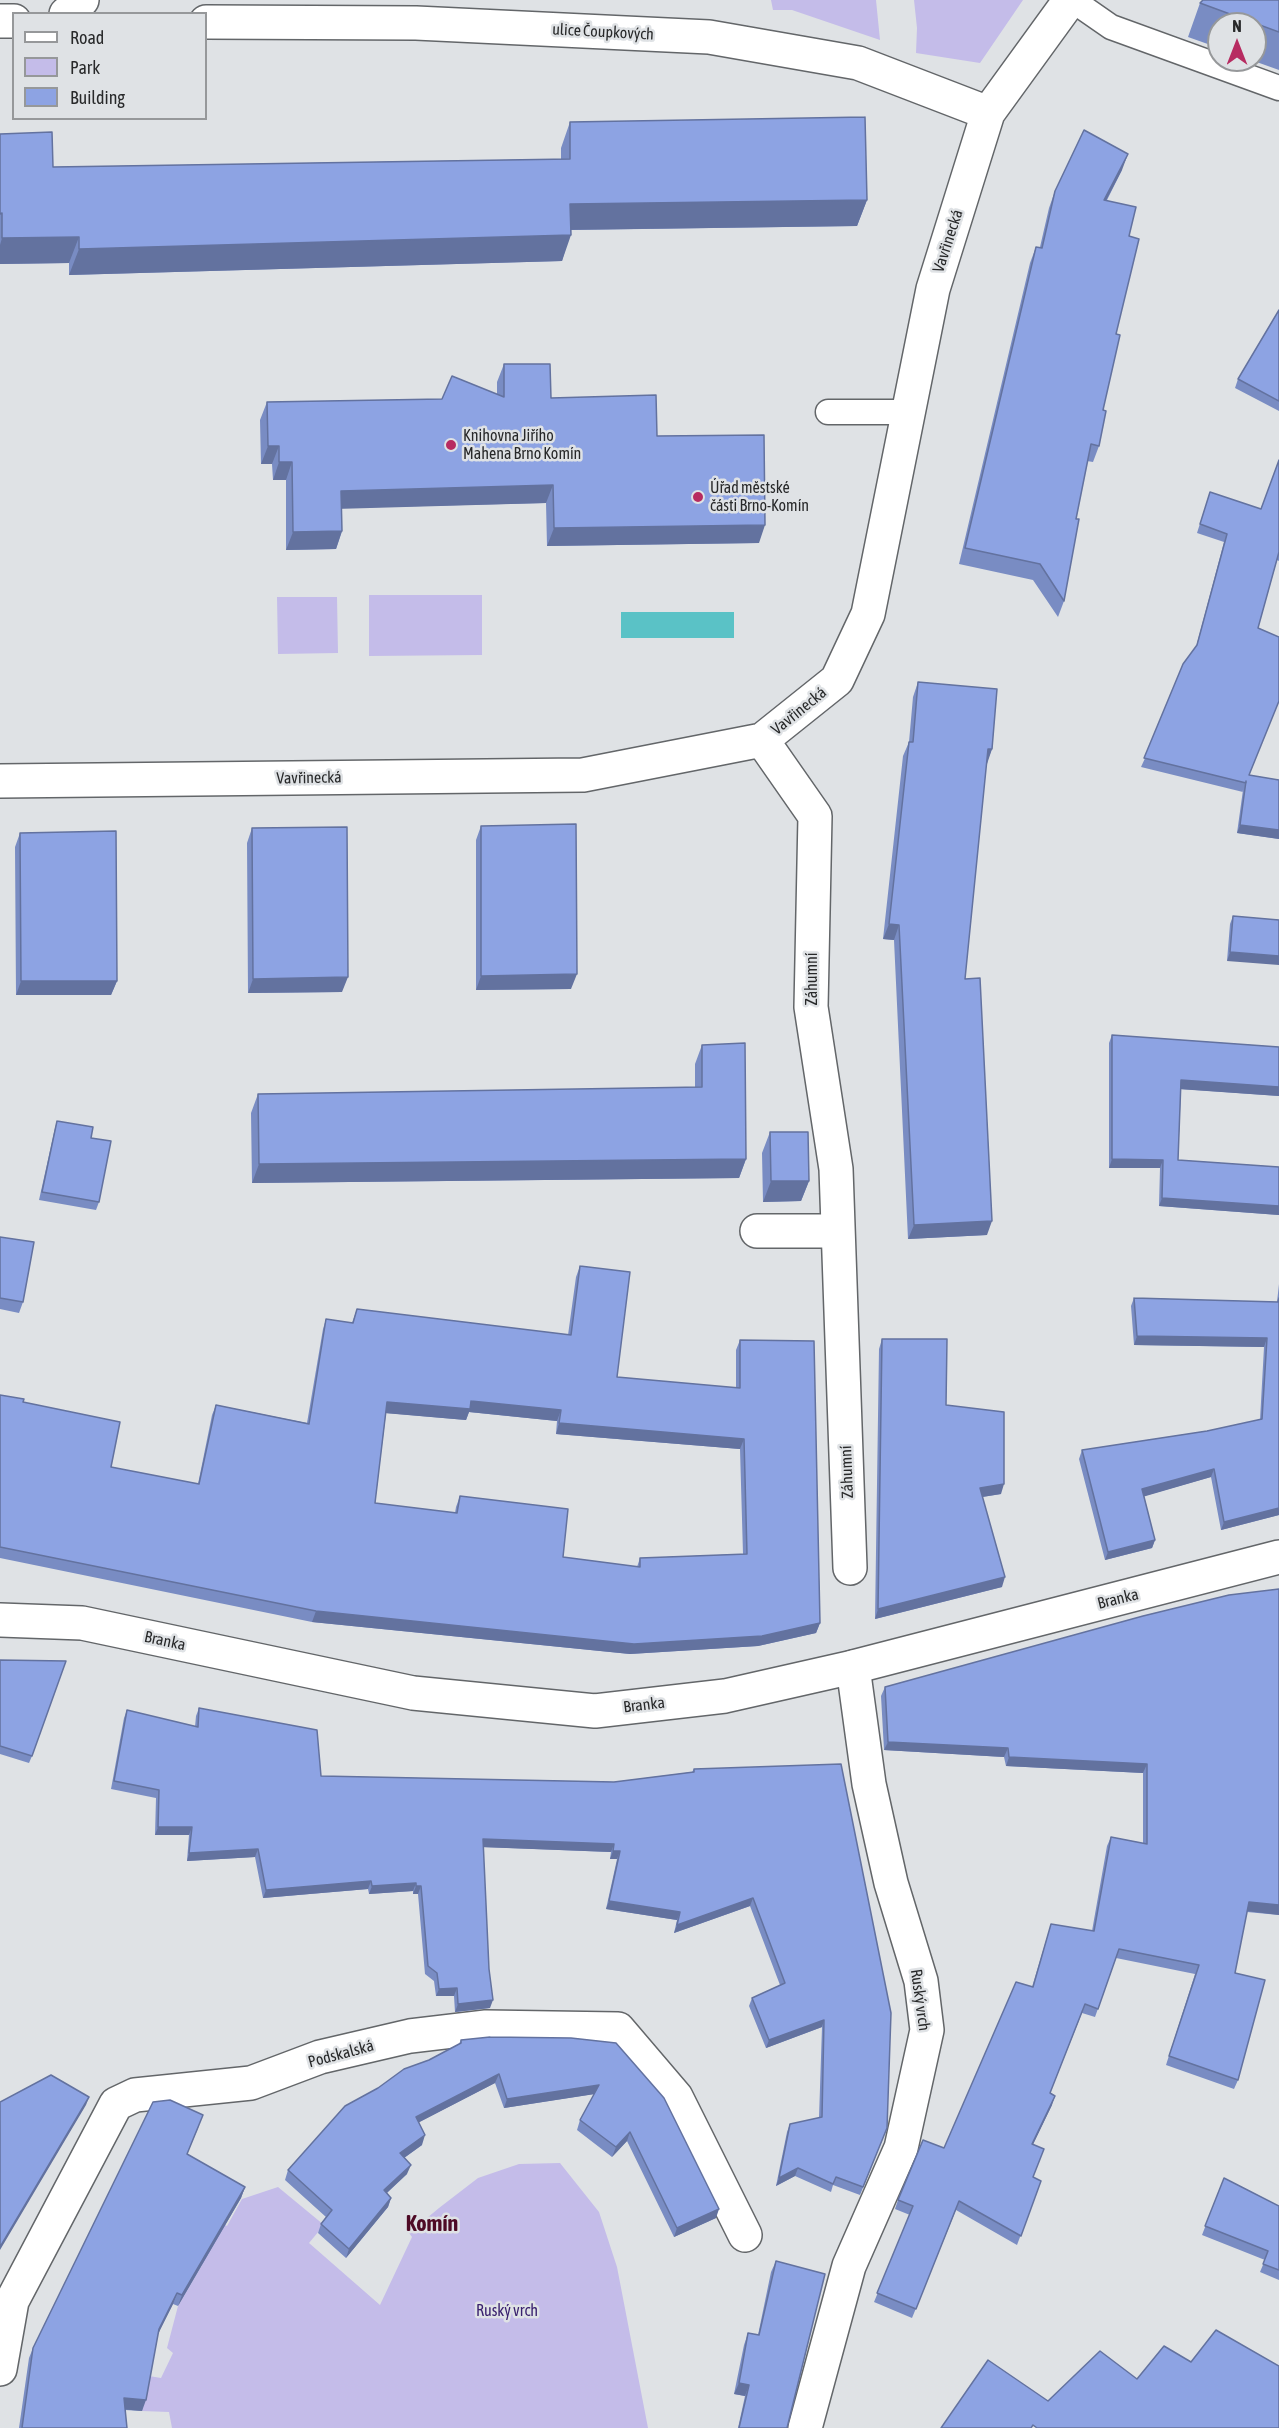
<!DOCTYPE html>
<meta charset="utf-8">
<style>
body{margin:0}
#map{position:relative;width:1279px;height:2428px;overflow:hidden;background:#dfe2e5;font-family:"Asap Condensed",sans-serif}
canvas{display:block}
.legend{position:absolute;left:12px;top:12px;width:195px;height:108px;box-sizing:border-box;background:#dfe2e5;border:2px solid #96989a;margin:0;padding:8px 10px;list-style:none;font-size:18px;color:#28292a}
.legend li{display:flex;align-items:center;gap:12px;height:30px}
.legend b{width:30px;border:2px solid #96989a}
.north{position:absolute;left:1207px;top:12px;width:60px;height:60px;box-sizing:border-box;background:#dfe2e5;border:2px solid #96989a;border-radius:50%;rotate:0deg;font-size:16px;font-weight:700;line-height:24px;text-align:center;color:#28292a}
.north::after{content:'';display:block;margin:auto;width:21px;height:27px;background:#b72b61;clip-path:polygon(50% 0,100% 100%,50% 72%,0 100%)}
</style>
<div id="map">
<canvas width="1279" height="2428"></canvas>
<ul class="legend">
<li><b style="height:8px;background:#fff"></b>Road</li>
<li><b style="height:16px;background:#c4bce9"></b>Park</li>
<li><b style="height:16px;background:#8da3e3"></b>Building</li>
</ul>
<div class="north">N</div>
</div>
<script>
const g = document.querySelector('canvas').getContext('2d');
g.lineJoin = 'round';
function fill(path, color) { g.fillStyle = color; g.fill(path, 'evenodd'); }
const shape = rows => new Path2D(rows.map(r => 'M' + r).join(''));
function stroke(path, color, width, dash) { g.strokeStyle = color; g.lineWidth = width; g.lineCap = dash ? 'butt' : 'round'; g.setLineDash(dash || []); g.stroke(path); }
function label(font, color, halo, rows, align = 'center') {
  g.font = font + ' "Asap Condensed",sans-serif'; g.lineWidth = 5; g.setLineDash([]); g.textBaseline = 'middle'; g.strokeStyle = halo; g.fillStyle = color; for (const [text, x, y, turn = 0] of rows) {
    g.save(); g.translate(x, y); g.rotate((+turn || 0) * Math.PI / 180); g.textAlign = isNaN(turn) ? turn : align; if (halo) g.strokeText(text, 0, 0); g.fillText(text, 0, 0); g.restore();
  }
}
const green = shape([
 [771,0,876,0,880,40,792,10,773,10],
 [914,0,1023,0,980,63,916,53,917,28],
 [369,595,482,595,482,655,369,656],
 [277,597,337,597,338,653,278,654],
 [560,2163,599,2212,617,2267,648,2428,172,2428,169,2412,142,2411,149,2376,161,2378,173,2353,167,2348,178,2306,202,2265,216,2220,227,2226,242,2199,278,2187,324,2225,309,2243,380,2305,412,2237,409,2233,439,2208,478,2178,519,2164]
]);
const water = shape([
 [621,612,734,612,734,638,621,638]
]);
const lane = shape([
 [1072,0,1111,27,1279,88],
 [828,412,908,412]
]);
const street = shape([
 [66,14,82,0],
 [0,21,14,21],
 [206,22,416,23,709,37,858,63,988,113],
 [762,740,815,816,811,1007,836,1169,850,1568],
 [0,781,583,775,762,740,837,680,868,614,933,289,988,113,1070,0],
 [757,1231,838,1231],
 [0,2369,12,2301,116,2104,135,2095,251,2083,320,2057,410,2036,486,2027,618,2029,676,2097,745,2235],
 [805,2428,849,2266,901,2148,927,2030,921,1981,891,1883,869,1784,853,1667]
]);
const secondary = shape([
 [0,1620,82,1623,413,1693,595,1711,725,1696,853,1667,1279,1557]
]);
const wall = shape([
 [1279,0,1279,70,1251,60,1255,60,1255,24,1219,24,1219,48,1188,37,1200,3],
 [570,122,867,200,857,226,571,230,562,261,69,275,69,263,0,264,0,134,53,167,561,159,561,148],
 [1122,170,1107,200,1129,236,1116,334,1103,410,1099,446,1093,462,1087,461,1076,519,1064,601,1058,617,1033,580,959,564,1030,263,1036,247,1040,247,1049,208,1055,191],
 [1279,310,1279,411,1235,388,1238,379],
 [504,364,551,398,657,436,759,543,547,546,546,503,342,508,342,531,336,549,286,550,286,480,273,480,272,464,261,464,260,420,267,402,442,399,497,394,497,382],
 [1279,460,1279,561,1277,560,1258,628,1249,775,1279,780,1279,839,1237,833,1243,790,1243,792,1141,767,1196,647,1224,542,1197,533,1210,492,1261,509],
 [918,682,992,749,986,764,965,979,987,1235,908,1239,894,940,883,939,903,756,909,742,913,697],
 [481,826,571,989,476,990,476,840],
 [252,828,342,992,248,993,247,843],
 [20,833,117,981,111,995,16,995,15,847],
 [1233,916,1279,920,1227,961,1230,924],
 [1112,1035,1279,1047,1279,1096,1181,1089,1178,1160,1279,1167,1279,1215,1159,1206,1160,1168,1109,1168,1109,1043],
 [702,1045,746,1159,739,1178,252,1183,251,1113,258,1094,695,1088,695,1064],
 [57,1121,91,1138,99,1202,96,1210,39,1200,55,1128],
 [770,1132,809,1181,801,1201,763,1202,762,1153],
 [0,1237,23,1302,19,1313,0,1309],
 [580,1266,617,1377,736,1388,736,1350,740,1340,820,1623,816,1633,758,1646,630,1654,312,1622,0,1558,0,1395,23,1402,111,1467,198,1484,212,1415,216,1405,307,1423,323,1329,326,1319,352,1323,357,1309,568,1335,576,1277],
 [469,1412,557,1421,556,1434,740,1449,743,1554,640,1558,637,1567,563,1557,460,1496,456,1507,455,1513,375,1503,386,1413,466,1420],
 [1279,1284,1279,1515,1221,1530,1211,1477,1144,1496,1155,1540,1152,1548,1105,1560,1079,1459,1082,1450,1207,1431,1260,1420,1264,1347,1134,1345,1131,1306,1134,1298,1277,1302],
 [882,1339,946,1405,1001,1494,982,1497,1002,1587,875,1619,879,1349],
 [1279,1589,1279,1915,1247,1912,1235,1973,1238,2080,1234,2089,1166,2065,1195,1974,1116,1958,1095,2017,1082,2013,1050,2093,1052,2105,1033,2144,1033,2177,1041,2181,1017,2245,956,2210,912,2318,874,2302,910,2215,895,2209,898,2200,944,2148,1032,1987,1051,1924,1092,1931,1107,1846,1111,1837,1143,1843,1143,1773,1006,1766,1004,1757,884,1750,881,1696,885,1687],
 [0,1660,32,1756,29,1763,0,1754],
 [199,1708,321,1776,614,1782,692,1772,694,1769,884,2136,860,2195,833,2185,831,2192,795,2176,776,2186,787,2132,790,2124,819,2118,822,2027,766,2048,749,2006,752,1998,780,1985,750,1906,674,1933,677,1920,606,1909,617,1859,610,1859,611,1852,483,1847,490,2008,455,2012,454,1996,436,1996,434,1981,425,1974,418,1894,413,1894,413,1891,369,1894,368,1889,263,1898,255,1857,187,1861,189,1835,155,1835,156,1798,111,1789,124,1718,127,1710,195,1727,196,1716],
 [571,2038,716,2218,674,2237,627,2141,612,2157,577,2130,580,2120,594,2094,504,2108,495,2083,419,2122,422,2145,404,2158,407,2174,387,2193,391,2198,388,2207,346,2258,318,2233,321,2224,326,2217,285,2180,288,2170,429,2060,459,2044,461,2040],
 [199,2126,187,2154,245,2187,241,2198,178,2306,173,2304,158,2334,142,2411,125,2410,127,2428,19,2428,29,2358,33,2348],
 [1224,2178,1279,2206,1279,2280,1260,2272,1265,2260,1202,2235],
 [776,2261,787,2428,738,2428,745,2396,734,2394,744,2345,748,2333,758,2335,771,2272]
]);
const shadedWall = shape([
 [1128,154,1122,170,1098,216,1104,200],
 [867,200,857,226,561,230,570,204],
 [571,235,562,261,69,275,79,249],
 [79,237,69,263,0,264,0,245,2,238],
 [268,446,279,446,272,464,261,464],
 [279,462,292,462,286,480,273,480],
 [553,485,546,503,335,509,341,491],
 [765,525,759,543,547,546,554,528],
 [342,531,336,549,286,550,293,532],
 [988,749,992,749,987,764,982,764],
 [1240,825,1279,830,1279,839,1237,833],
 [889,924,899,925,894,940,883,939],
 [1230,952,1279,956,1279,965,1227,961],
 [577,974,571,989,476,990,481,976],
 [348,977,342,992,248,993,253,979],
 [21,981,117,981,111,995,16,995],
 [1181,1080,1279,1087,1279,1096,1178,1089],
 [746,1159,739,1178,252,1183,259,1164],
 [1112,1159,1163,1160,1160,1168,1109,1168],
 [771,1181,809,1181,801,1201,763,1202],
 [1162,1198,1279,1206,1279,1215,1159,1206],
 [992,1221,987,1235,908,1239,914,1225],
 [1137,1336,1267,1338,1264,1347,1134,1345],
 [471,1401,561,1410,557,1421,469,1412,466,1420,384,1413,387,1402],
 [559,1423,744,1439,740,1449,556,1434],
 [1214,1469,1211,1477,1139,1498,1142,1489],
 [1004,1484,1001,1494,976,1498,980,1488],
 [1279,1508,1279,1515,1221,1530,1224,1522],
 [1155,1540,1152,1548,1105,1560,1108,1552],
 [1005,1577,1002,1587,875,1619,878,1609],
 [316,1611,820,1623,816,1633,758,1646,630,1654,312,1622],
 [888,1742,1008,1748,1004,1757,884,1750],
 [1009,1757,1147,1764,1143,1773,1006,1766],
 [158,1827,192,1827,189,1835,155,1835],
 [483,1839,614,1844,611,1852,480,1847],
 [258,1849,255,1857,187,1861,189,1853],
 [613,1851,620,1851,617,1859,610,1859],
 [371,1881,368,1889,263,1898,266,1890],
 [416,1883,413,1891,369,1894,372,1886],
 [416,1886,421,1886,418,1894,413,1894],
 [753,1898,750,1906,674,1933,677,1925],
 [609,1901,680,1912,677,1920,606,1909],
 [1249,1902,1279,1905,1279,1915,1246,1911],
 [457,1988,454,1996,436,1996,439,1989],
 [493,2000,490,2008,455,2012,458,2004],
 [824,2020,822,2027,766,2048,769,2040],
 [499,2074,495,2083,412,2126,416,2117],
 [599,2085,595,2094,504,2108,507,2099],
 [1055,2096,1052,2105,1029,2153,1032,2144],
 [89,2097,86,2105,0,2250,0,2247],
 [630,2132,627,2141,612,2157,616,2147],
 [425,2135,422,2145,397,2163,400,2153],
 [411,2165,407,2174,380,2199,384,2190],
 [798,2168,795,2176,776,2186,779,2178],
 [245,2187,241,2198,178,2306,182,2295],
 [391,2198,388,2207,346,2258,349,2249],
 [719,2209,716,2218,674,2237,677,2228],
 [177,2293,173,2304,155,2340,159,2329],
 [739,2383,749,2385,745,2396,734,2394],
 [124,2398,146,2400,142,2411,120,2409]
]);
const building = shape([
 [1203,0,1279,0,1279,32,1200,3,1203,0],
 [865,117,867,200,570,204,571,235,79,249,79,237,2,238,2,213,0,214,0,134,52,132,53,167,570,159,570,122,865,117],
 [1084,130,1128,154,1104,200,1136,207,1129,236,1139,239,1116,334,1120,335,1103,410,1106,411,1099,446,1091,444,1076,519,1079,519,1064,601,1040,564,965,548,1036,247,1042,248,1055,191,1084,130],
 [1279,310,1279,401,1238,379,1279,310],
 [504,364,550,364,551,398,656,395,657,436,764,435,765,525,554,528,553,485,341,491,342,531,293,532,292,462,279,462,279,446,268,446,267,402,442,399,452,376,504,397,504,364],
 [1279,460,1279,552,1258,628,1279,637,1279,701,1249,775,1279,780,1279,830,1240,825,1246,781,1246,783,1144,758,1183,664,1197,645,1227,534,1200,524,1210,492,1261,509,1279,460],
 [918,682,997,689,992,749,988,749,965,979,980,978,992,1221,914,1225,899,925,889,924,909,742,913,742,918,682],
 [576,824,577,974,481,976,481,826,576,824],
 [347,827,348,977,253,979,252,828,347,827],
 [116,831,117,981,21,981,20,833,116,831],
 [1233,916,1279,920,1279,956,1230,952,1233,916],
 [1112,1035,1279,1047,1279,1087,1181,1080,1178,1160,1279,1167,1279,1206,1162,1198,1163,1160,1112,1159,1112,1035],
 [745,1043,746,1159,259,1164,258,1094,702,1087,702,1045,745,1043],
 [57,1121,93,1127,91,1138,111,1141,99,1202,42,1192,57,1121],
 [770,1132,808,1132,809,1181,771,1181,770,1132],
 [0,1237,34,1242,23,1302,0,1298,0,1237],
 [580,1266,630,1272,617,1377,740,1388,740,1340,814,1341,820,1623,762,1636,634,1644,316,1611,0,1547,0,1395,24,1399,23,1402,120,1422,111,1467,199,1484,216,1405,309,1424,326,1319,353,1323,357,1309,571,1335,580,1266],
 [471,1401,561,1410,559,1423,744,1439,747,1554,640,1558,640,1567,563,1557,568,1509,460,1496,457,1513,375,1503,387,1402,470,1409,471,1401],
 [1134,1298,1278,1302,1279,1298,1279,1508,1224,1522,1214,1469,1142,1489,1155,1540,1108,1552,1082,1450,1207,1431,1262,1419,1267,1338,1137,1336,1134,1298],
 [882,1339,947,1339,946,1405,1004,1412,1004,1484,980,1488,1005,1577,878,1609,882,1339],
 [1279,1589,1279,1905,1249,1902,1235,1973,1265,1980,1238,2080,1169,2056,1199,1965,1119,1949,1098,2009,1085,2004,1050,2093,1055,2096,1032,2144,1044,2149,1033,2177,1041,2181,1021,2236,959,2201,916,2309,877,2293,913,2206,898,2200,923,2140,944,2148,1016,1982,1033,1987,1051,1924,1094,1931,1111,1837,1147,1844,1147,1764,1009,1757,1008,1748,888,1742,885,1687,1143,1616,1229,1595,1279,1589],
 [0,1660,66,1661,32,1756,0,1746,0,1660],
 [199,1708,317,1730,321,1776,614,1782,694,1772,694,1769,841,1764,891,2013,887,2128,863,2187,836,2177,833,2184,798,2168,779,2178,790,2124,822,2117,824,2020,769,2040,752,1998,785,1983,753,1898,677,1925,680,1912,609,1901,620,1851,613,1851,614,1844,483,1839,489,1969,493,2000,458,2004,457,1988,439,1989,437,1973,428,1966,421,1886,416,1886,416,1883,372,1886,371,1881,266,1890,258,1849,189,1853,192,1827,158,1827,159,1790,114,1781,127,1710,198,1727,199,1708],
 [490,2037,571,2038,616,2043,664,2098,719,2209,677,2228,630,2132,616,2147,580,2120,599,2085,507,2099,499,2074,416,2117,425,2135,400,2153,411,2165,384,2190,391,2198,349,2249,321,2224,332,2210,288,2170,345,2106,378,2088,404,2069,429,2060,461,2043,461,2040,490,2037],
 [51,2075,89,2097,0,2247,0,2102,51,2075],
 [170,2100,203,2115,187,2154,245,2187,182,2295,177,2293,159,2329,146,2400,124,2398,127,2428,22,2428,33,2348,153,2102,170,2100],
 [1224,2178,1279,2206,1279,2270,1263,2264,1268,2251,1205,2226,1224,2178],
 [776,2261,825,2274,787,2428,739,2428,749,2385,739,2383,748,2333,759,2335,776,2261],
 [1216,2330,1279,2366,1279,2428,1037,2428,1033,2425,1031,2428,941,2428,988,2360,1048,2401,1100,2351,1137,2379,1164,2346,1191,2362,1216,2330]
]);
const markers = [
 [451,445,6,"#b72b61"],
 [698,497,6,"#b72b61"]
];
const streetNames = [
 ["ulice Čoupkových",603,32,3],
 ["Vavřinecká",948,241,-72],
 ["Vavřinecká",799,711,-39],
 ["Vavřinecká",309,778,-1],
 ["Záhumní",812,979,-90],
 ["Záhumní",847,1472,-92],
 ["Branka",1118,1599,-14],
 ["Branka",165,1641,12],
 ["Branka",644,1705,-7],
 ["Ruský vrch",920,2000,82],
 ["Podskalská",341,2054,-15]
];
const poiNames = [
 ["Knihovna Jiřího",463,436],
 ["Mahena Brno Komín",463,454],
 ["Úřad městské",710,488],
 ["části Brno-Komín",710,506]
];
const parkNames = [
 ["Ruský vrch",507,2311]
];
const districtNames = [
 ["Komín",432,2224]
];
fill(green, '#c4bce9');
fill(water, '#5ac2c6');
stroke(lane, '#636669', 27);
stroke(street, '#636669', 36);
stroke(secondary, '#636669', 36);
stroke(lane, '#fff', 24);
stroke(street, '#fff', 33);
stroke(secondary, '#fff', 33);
fill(wall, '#798cc3');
fill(shadedWall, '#63729f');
fill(building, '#8da3e3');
stroke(building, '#63729f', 1.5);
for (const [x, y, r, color] of markers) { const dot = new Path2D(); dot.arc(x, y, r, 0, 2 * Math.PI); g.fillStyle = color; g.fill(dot); stroke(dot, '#dfe2e5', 2); }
label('16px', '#28292a', '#dfe2e5', streetNames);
label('16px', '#28292a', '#dfe2e5', poiNames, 'left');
label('16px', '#39216e', '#dfe2e5', parkNames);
label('bold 22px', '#4e0a25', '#dfe2e5', districtNames);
</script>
